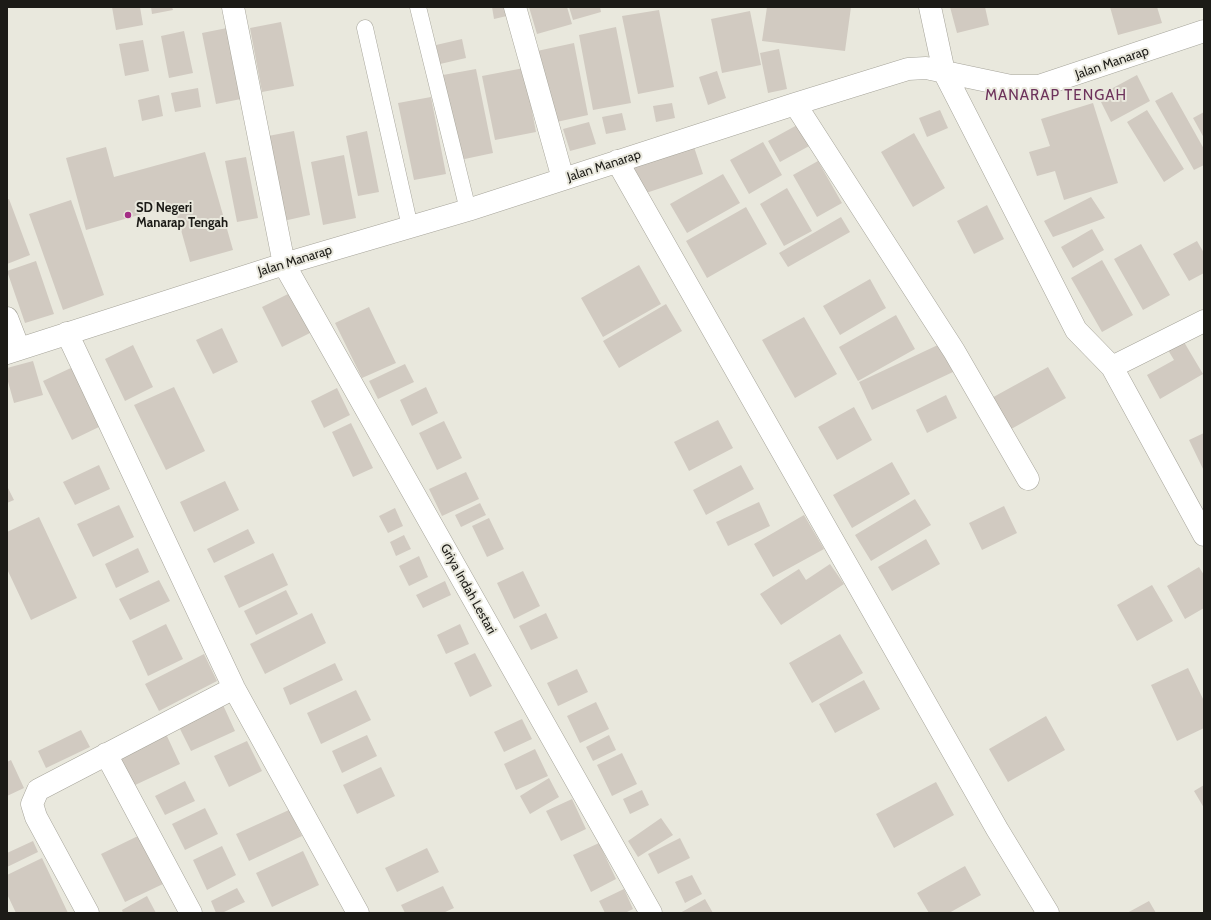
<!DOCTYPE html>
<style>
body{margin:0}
#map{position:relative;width:1211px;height:920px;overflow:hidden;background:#e9e8dd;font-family:Cabin,sans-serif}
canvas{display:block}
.frame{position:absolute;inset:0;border:8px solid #1c1b17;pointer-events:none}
</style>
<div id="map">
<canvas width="1211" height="920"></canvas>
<div class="frame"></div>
</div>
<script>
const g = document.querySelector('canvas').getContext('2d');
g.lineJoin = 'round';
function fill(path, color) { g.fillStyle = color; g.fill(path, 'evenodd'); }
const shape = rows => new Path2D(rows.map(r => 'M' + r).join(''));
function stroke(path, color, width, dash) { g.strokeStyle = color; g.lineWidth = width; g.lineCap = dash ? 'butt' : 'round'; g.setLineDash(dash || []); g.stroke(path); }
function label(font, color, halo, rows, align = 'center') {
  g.font = font + ' Cabin,sans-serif'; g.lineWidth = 4; g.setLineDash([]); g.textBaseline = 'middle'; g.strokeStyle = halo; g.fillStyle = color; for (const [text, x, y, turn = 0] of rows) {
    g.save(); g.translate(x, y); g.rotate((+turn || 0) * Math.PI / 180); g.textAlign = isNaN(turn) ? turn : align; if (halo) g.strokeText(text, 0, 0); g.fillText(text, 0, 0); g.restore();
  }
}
const building = shape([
 [112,7,140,7,143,25,116,30],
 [151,7,172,7,173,10,152,14],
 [492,7,509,7,511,15,494,19],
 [529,7,567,7,572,24,537,34],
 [569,7,600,7,601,12,573,20],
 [767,7,851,7,845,51,762,41],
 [950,7,985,7,989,25,957,33],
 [1110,7,1157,7,1162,23,1118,35],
 [659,10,674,87,638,94,622,16],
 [750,11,761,65,722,73,711,19],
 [281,22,294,86,262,92,250,28],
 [232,27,246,98,216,104,202,33],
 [616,27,631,103,593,110,579,35],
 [184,31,193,73,169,78,161,36],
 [462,39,466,58,440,64,436,45],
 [143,40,149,71,125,76,119,44],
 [574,43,588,115,552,123,537,51],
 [779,49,787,89,768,93,760,53],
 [524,68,536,132,495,140,482,76],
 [476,69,493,153,460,160,443,75],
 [717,71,726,98,708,105,699,77],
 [1137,75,1150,101,1111,122,1098,96],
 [198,88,201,107,175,112,171,93],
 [1172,92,1204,149,1204,165,1194,170,1155,101],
 [159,95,163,116,142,121,138,100],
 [431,97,446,174,414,180,398,103],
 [672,103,675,118,656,122,653,106],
 [1093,103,1118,183,1064,200,1055,171,1037,176,1029,152,1050,146,1041,119],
 [940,110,948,128,927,137,919,118],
 [1147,110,1184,169,1164,182,1127,122],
 [1204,112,1204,138,1193,118],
 [622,113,626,130,606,134,602,117],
 [589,122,596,144,570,151,563,129],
 [799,124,811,145,780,162,768,141],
 [294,131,310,215,279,222,263,137],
 [367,131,379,192,358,196,346,136],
 [914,133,945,188,913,207,881,152],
 [763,142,782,175,749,194,730,160],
 [693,144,703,174,640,195,630,165],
 [106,147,114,177,205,152,233,250,190,262,174,205,86,230,66,158],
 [344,155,356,218,323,225,311,162],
 [246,157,258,218,237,222,225,161],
 [818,161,842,203,817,217,793,175],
 [723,174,740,203,687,233,670,204],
 [787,188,812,231,784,246,760,204],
 [1091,197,1105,218,1053,237,1044,221],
 [9,199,30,255,7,264,7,200],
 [71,200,104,295,63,310,29,214],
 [987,205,1004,239,974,254,957,221],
 [746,207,767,244,707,278,686,241],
 [841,217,850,232,788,267,779,253],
 [1092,229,1104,250,1073,268,1061,247],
 [1197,241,1204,253,1204,273,1189,281,1173,254],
 [1141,244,1170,295,1143,310,1114,259],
 [1102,260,1133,315,1102,332,1071,278],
 [36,261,54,314,25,323,7,271],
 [639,265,661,304,603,337,581,298],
 [870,279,886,308,840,335,823,306],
 [290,293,310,333,282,347,262,307],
 [666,304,682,331,619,368,603,341],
 [369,307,396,363,362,378,335,323],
 [896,315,915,349,858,381,839,347],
 [804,317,837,374,795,398,762,340],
 [222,328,238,362,213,374,196,340],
 [1184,342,1203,374,1160,399,1147,375,1174,360,1168,350],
 [940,344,953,372,872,410,859,382],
 [133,345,153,387,125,401,105,359],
 [33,361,43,395,14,403,7,378,7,368],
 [405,364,414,382,378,399,369,381],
 [73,367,101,426,72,440,43,381],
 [1048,367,1066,398,1006,432,988,400],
 [174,387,205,451,166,470,134,405],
 [426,387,438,413,412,426,400,400],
 [337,388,350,415,324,428,311,401],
 [946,395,957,418,927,433,916,410],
 [854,407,872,440,837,460,818,427],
 [718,420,733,448,689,471,674,442],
 [444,421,462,458,437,470,419,433],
 [351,423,373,468,353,477,332,432],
 [1204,433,1204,471,1189,440],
 [892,462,910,494,852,528,833,495],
 [99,465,110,489,75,505,63,482],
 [741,465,754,489,706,515,693,490],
 [466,472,479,499,442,516,429,489],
 [225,481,239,510,194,532,180,502],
 [7,486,14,500,7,503],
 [915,499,931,525,871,561,855,535],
 [759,502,770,526,728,546,716,522],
 [480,503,486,515,461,527,455,515],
 [119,505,134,537,93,557,77,524],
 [1004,506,1017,533,982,550,969,523],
 [395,508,403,526,388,533,379,516],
 [804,515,824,549,773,577,754,544],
 [39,517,77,598,31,620,7,569,7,532],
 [489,518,504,549,487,557,472,526],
 [248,529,255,543,214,563,207,549],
 [404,535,411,549,396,556,390,542],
 [926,539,940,564,892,591,878,567],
 [138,548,149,572,116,588,105,564],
 [273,553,288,585,239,608,224,576],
 [419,556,428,577,409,586,399,566],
 [830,564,844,584,781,625,760,594,799,569,806,580],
 [1199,567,1204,575,1204,608,1185,619,1167,586],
 [523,571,540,606,514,619,497,583],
 [159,580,170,601,130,620,119,599],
 [445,581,451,595,423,608,416,595],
 [1152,585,1173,621,1137,641,1117,605],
 [286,590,298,614,256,635,244,611],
 [312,613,326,643,265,674,250,644],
 [546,613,558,638,531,650,519,626],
 [166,624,183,659,148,676,132,641],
 [460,624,469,644,446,654,437,635],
 [840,634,863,673,812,703,789,663],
 [475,653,492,686,470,697,454,663],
 [204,654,217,681,159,711,145,684],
 [335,663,343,680,290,705,283,688],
 [1188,668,1204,701,1204,728,1177,741,1151,685],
 [577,669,588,692,558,706,547,683],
 [864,680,880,709,835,733,819,704],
 [356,690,371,720,321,744,307,713],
 [596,702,609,729,580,743,567,716],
 [223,705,235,731,191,751,179,727],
 [1046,716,1065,750,1008,782,989,749],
 [522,719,532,739,504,752,494,732],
 [81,730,90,747,46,768,38,751],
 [166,734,180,764,133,786,119,756],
 [367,735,377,756,342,773,332,751],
 [609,735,616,750,593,761,586,747],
 [247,741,262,771,229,787,214,756],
 [535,749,548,776,516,790,504,764],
 [622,753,637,784,612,796,597,765],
 [11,760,24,788,7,796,7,762],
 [381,767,395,796,357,814,343,785],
 [549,778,559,797,530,814,520,796],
 [185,781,195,801,165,815,155,796],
 [936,782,954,815,894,848,876,814],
 [1204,785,1204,808,1194,791],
 [642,790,649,805,630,814,623,799],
 [572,799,586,829,561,841,546,811],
 [205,808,218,834,185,850,172,824],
 [289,810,302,836,249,861,236,834],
 [661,818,673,835,638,857,628,841],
 [140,835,163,884,125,902,101,854],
 [680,838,690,858,658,874,648,854],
 [33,841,38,852,7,867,7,853],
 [599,843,616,879,591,892,573,855],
 [222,846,236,875,207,890,193,860],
 [427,848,439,872,397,892,385,868],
 [303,851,319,885,272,907,256,873],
 [42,858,68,913,16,913,7,894,7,875],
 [965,866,981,895,949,913,929,913,917,893],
 [692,875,702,894,685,903,675,882],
 [443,886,454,908,443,913,405,913,401,905],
 [237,888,245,902,222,913,216,913,211,901],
 [624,889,633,909,625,913,605,913,599,901],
 [147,896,156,913,123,913,122,910],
 [705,899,713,913,680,913],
 [1149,901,1156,913,1127,913]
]);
const service = shape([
 [418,7,468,210],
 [365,28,410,227]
]);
const minor = shape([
 [233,7,284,264,651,913],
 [515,7,563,179],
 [930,7,944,72,1076,330,1112,367,1204,535],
 [795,104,954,351,1028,479],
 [617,161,997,829,1048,913],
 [7,318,19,349],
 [67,333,234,688,358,913],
 [7,353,284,264,468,210,795,104,908,69,926,68,1011,86,1039,86,1204,31],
 [1112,367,1204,321],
 [106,754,191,913],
 [88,913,36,817,32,804,38,790,234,688]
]);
const markers = [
 [128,215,4,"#a32d85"]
];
const streetNames = [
 ["Jalan Manarap",1112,63,-19],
 ["Jalan Manarap",604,166,-18],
 ["Jalan Manarap",295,261,-17],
 ["Griya Indah Lestari",468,589,61]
];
const poiNames = [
 ["SD Negeri",136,208],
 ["Manarap Tengah",136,223]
];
const quarterNames = [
 ["MANARAP TENGAH",1056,96]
];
fill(building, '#d1cac1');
stroke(service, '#a6a49a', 17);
stroke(minor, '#a6a49a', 23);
stroke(service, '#fff', 16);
stroke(minor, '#fff', 22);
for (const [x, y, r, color] of markers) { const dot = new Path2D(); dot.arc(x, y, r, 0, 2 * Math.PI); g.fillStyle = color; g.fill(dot); stroke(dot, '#e9e8dd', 1.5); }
label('13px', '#1c1b17', '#e9e8dd', streetNames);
label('bold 13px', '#1c1b17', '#e9e8dd', poiNames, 'left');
g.letterSpacing = '1px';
label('15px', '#6d325b', '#e9e8dd', quarterNames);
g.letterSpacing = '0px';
</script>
